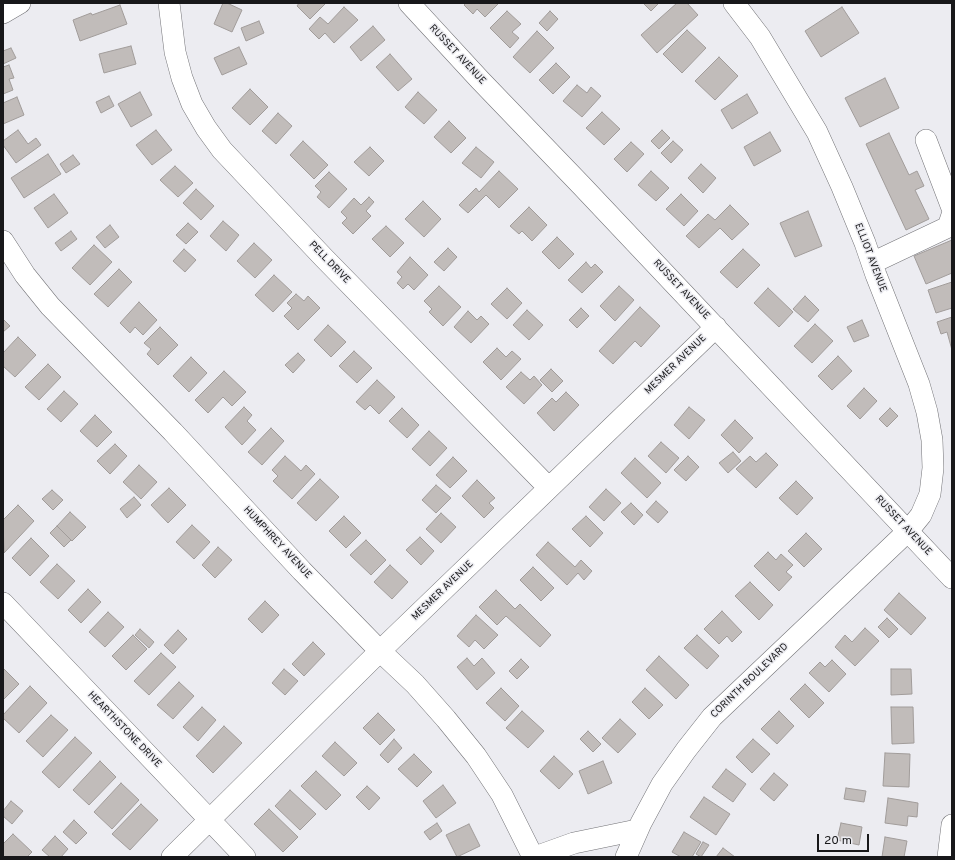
<!DOCTYPE html>
<style>
body{margin:0}
#map{position:relative;width:955px;height:860px;overflow:hidden;background:#ececf1;font-family:Overpass,sans-serif}
canvas{display:block}
.frame{position:absolute;inset:0;border:4px solid #18181a;pointer-events:none}
.scale{position:absolute;left:817px;top:834px;width:52px;height:18px;box-sizing:border-box;border:2px solid #18181a;border-top:0;padding-left:5px;font-size:12px;line-height:14px;white-space:nowrap;color:#18181a;-webkit-text-stroke:3px #ececf1;paint-order:stroke}
</style>
<div id="map">
<canvas width="955" height="860"></canvas>
<div class="frame"></div>
<div class="scale">20 m</div>
</div>
<script>
const g = document.querySelector('canvas').getContext('2d');
g.lineJoin = 'round';
function fill(path, color) { g.fillStyle = color; g.fill(path, 'evenodd'); }
const shape = rows => new Path2D(rows.map(r => 'M' + r).join(''));
function stroke(path, color, width, dash) { g.strokeStyle = color; g.lineWidth = width; g.lineCap = dash ? 'butt' : 'round'; g.setLineDash(dash || []); g.stroke(path); }
function label(font, color, halo, rows, align = 'center') {
  g.font = font + ' Overpass,sans-serif'; g.lineWidth = 3; g.setLineDash([]); g.textBaseline = 'middle'; g.strokeStyle = halo; g.fillStyle = color; for (const [text, x, y, turn = 0] of rows) {
    g.save(); g.translate(x, y); g.rotate((+turn || 0) * Math.PI / 180); g.textAlign = isNaN(turn) ? turn : align; if (halo) g.strokeText(text, 0, 0); g.fillText(text, 0, 0); g.restore();
  }
}
const building = shape([
 [223,3,227,3,242,10,232,32,214,24,223,3],
 [299,3,326,3,310,19,297,6,299,3],
 [466,3,499,3,485,17,477,9,473,14,464,5,466,3],
 [643,3,659,3,651,11,643,3],
 [677,3,687,3,698,15,657,53,641,35,677,3],
 [120,5,127,24,80,41,73,20,91,13,92,15,120,5],
 [344,7,358,20,334,43,325,33,319,39,309,29,320,17,328,24,344,7],
 [842,7,859,33,821,57,805,31,842,7],
 [507,11,521,24,512,32,519,38,510,48,490,28,507,11],
 [550,11,558,19,547,31,539,23,550,11],
 [259,21,264,33,246,41,241,28,259,21],
 [373,26,385,40,361,61,350,47,373,26],
 [687,30,706,48,682,73,663,54,687,30],
 [537,31,554,48,530,73,513,57,537,31],
 [131,46,136,64,104,73,99,54,131,46],
 [239,47,247,64,222,75,214,58,239,47],
 [11,48,16,58,3,64,3,51,11,48],
 [390,54,412,79,398,91,376,67,390,54],
 [719,57,738,76,715,100,695,81,719,57],
 [556,63,570,77,553,94,539,80,556,63],
 [9,65,14,78,9,79,13,90,3,94,3,67,9,65],
 [885,78,899,108,860,127,845,98,885,78],
 [577,85,587,93,591,87,601,96,582,117,563,101,577,85],
 [250,89,268,107,250,125,232,108,250,89],
 [140,92,152,115,131,127,118,104,140,92],
 [418,92,437,110,424,124,405,107,418,92],
 [747,94,758,113,732,129,721,110,747,94],
 [109,96,114,106,101,113,96,102,109,96],
 [17,97,24,115,3,124,3,103,17,97],
 [602,112,620,129,604,145,586,128,602,112],
 [278,113,292,126,276,144,262,131,278,113],
 [449,121,466,138,451,153,434,137,449,121],
 [18,130,28,144,36,138,41,145,16,163,3,145,3,141,18,130],
 [156,130,172,150,152,165,136,145,156,130],
 [662,130,670,138,659,149,651,141,662,130],
 [770,132,781,151,754,166,744,147,770,132],
 [889,133,909,175,917,171,924,186,915,190,929,219,906,230,866,144,889,133],
 [303,141,328,165,314,179,290,155,303,141],
 [673,141,683,150,671,163,661,153,673,141],
 [631,142,644,154,627,172,614,159,631,142],
 [370,147,384,161,369,176,354,162,370,147],
 [476,147,494,162,481,178,462,163,476,147],
 [48,154,61,174,24,198,11,178,48,154],
 [73,155,80,164,66,173,60,164,73,155],
 [701,164,716,178,703,193,688,178,701,164],
 [175,166,193,183,178,197,160,180,175,166],
 [499,171,518,189,499,208,486,195,468,213,459,205,476,188,479,192,499,171],
 [651,171,669,188,656,201,638,185,651,171],
 [329,172,347,189,329,208,317,197,321,192,315,186,329,172],
 [196,189,214,206,201,220,183,203,196,189],
 [54,194,68,213,48,228,34,208,54,194],
 [681,194,698,211,684,226,666,209,681,194],
 [369,197,374,202,366,211,371,216,353,234,342,223,347,218,341,212,354,198,361,205,369,197],
 [423,201,441,219,424,237,405,219,423,201],
 [730,205,749,224,732,240,720,228,699,248,686,236,708,214,715,220,730,205],
 [529,207,547,225,532,241,522,231,519,234,510,226,529,207],
 [808,211,822,246,795,257,780,223,808,211],
 [223,221,239,235,226,251,210,236,223,221],
 [188,223,198,232,186,244,176,235,188,223],
 [110,225,119,237,105,248,96,237,110,225],
 [386,226,404,243,390,257,372,239,386,226],
 [71,231,77,239,61,251,55,243,71,231],
 [557,237,574,254,559,269,542,252,557,237],
 [952,240,952,273,926,284,914,256,952,240],
 [254,243,272,260,255,278,237,261,254,243],
 [94,245,112,262,90,285,72,268,94,245],
 [448,248,457,257,444,271,434,262,448,248],
 [184,249,196,260,185,272,173,261,184,249],
 [743,249,760,265,737,288,720,272,743,249],
 [410,257,428,275,414,290,408,284,403,289,397,283,402,277,397,272,410,257],
 [586,262,591,268,595,264,603,272,582,293,568,280,586,262],
 [119,269,132,282,108,307,94,294,119,269],
 [274,275,292,292,273,312,255,295,274,275],
 [952,282,952,308,936,313,928,290,952,282],
 [439,286,461,307,443,326,429,312,432,309,424,301,439,286],
 [619,286,634,300,615,321,600,306,619,286],
 [507,288,522,303,507,319,491,304,507,288],
 [768,288,793,312,779,327,754,303,768,288],
 [296,294,304,301,308,296,320,308,298,330,284,316,292,308,287,303,296,294],
 [805,296,819,310,808,322,793,309,805,296],
 [139,302,157,320,143,335,135,327,130,333,120,323,139,302],
 [640,307,660,326,641,347,635,341,613,364,599,351,640,307],
 [581,308,589,316,577,328,569,320,581,308],
 [527,310,543,325,529,340,513,325,527,310],
 [468,311,477,320,481,316,489,324,471,343,454,327,468,311],
 [952,317,952,350,947,332,941,334,937,322,952,317],
 [3,319,10,326,3,332,3,319],
 [862,320,869,336,854,342,847,327,862,320],
 [815,324,833,341,812,363,794,346,815,324],
 [328,325,346,342,331,357,314,340,328,325],
 [160,327,178,345,158,365,147,354,151,349,144,343,160,327],
 [18,337,36,355,15,377,3,366,3,353,18,337],
 [497,348,506,357,512,351,521,359,501,380,483,362,497,348],
 [354,351,372,368,357,383,339,366,354,351],
 [298,353,305,360,293,373,285,365,298,353],
 [838,356,852,371,832,390,818,376,838,356],
 [191,357,207,373,189,392,173,376,191,357],
 [48,364,61,377,39,400,25,387,48,364],
 [551,369,563,381,552,392,540,380,551,369],
 [224,371,246,392,232,406,223,397,208,413,195,400,224,371],
 [521,372,530,380,534,376,542,385,524,404,506,387,521,372],
 [377,380,395,397,379,414,370,405,365,410,356,402,377,380],
 [864,388,877,401,860,419,847,406,864,388],
 [64,391,78,404,61,422,47,409,64,391],
 [566,392,579,405,554,431,537,413,552,398,556,402,566,392],
 [244,407,252,415,247,421,256,430,242,445,225,427,244,407],
 [689,407,705,420,689,439,674,425,689,407],
 [402,408,419,425,407,438,389,421,402,408],
 [890,408,898,416,887,427,879,419,890,408],
 [95,415,112,432,97,447,80,431,95,415],
 [735,420,753,438,739,453,721,435,735,420],
 [271,428,284,441,262,465,248,452,271,428],
 [429,431,447,448,430,466,412,449,429,431],
 [661,442,679,458,666,473,648,456,661,442],
 [115,444,127,456,110,474,97,461,115,444],
 [733,452,741,461,728,473,719,463,733,452],
 [766,453,778,465,756,488,736,469,750,456,756,462,766,453],
 [285,456,301,471,306,465,315,474,292,499,273,481,278,476,272,470,285,456],
 [688,456,699,467,686,481,674,470,688,456],
 [453,457,467,471,450,488,436,475,453,457],
 [635,458,661,483,647,498,621,473,635,458],
 [139,465,157,482,141,499,123,482,139,465],
 [320,479,339,497,316,521,297,503,320,479],
 [477,480,495,498,489,503,494,508,484,518,462,496,477,480],
 [796,481,813,498,797,515,779,498,796,481],
 [436,485,451,498,436,513,422,500,436,485],
 [169,488,186,505,168,523,151,505,169,488],
 [606,489,621,503,604,521,589,507,606,489],
 [52,490,63,500,53,510,42,499,52,490],
 [134,497,141,505,127,518,120,509,134,497],
 [656,501,668,512,658,523,646,512,656,501],
 [631,503,643,515,634,525,621,512,631,503],
 [18,505,34,521,4,553,3,520,18,505],
 [70,512,86,527,72,541,57,526,70,512],
 [441,513,456,527,441,543,426,529,441,513],
 [344,516,361,533,346,548,329,531,344,516],
 [586,516,603,533,590,547,572,529,586,516],
 [192,525,210,542,194,559,176,542,192,525],
 [57,526,71,540,64,547,50,533,57,526],
 [806,533,822,549,804,567,788,551,806,533],
 [420,537,434,551,421,565,406,550,420,537],
 [31,538,49,556,30,576,12,558,31,538],
 [366,540,386,560,371,575,350,555,366,540],
 [548,542,575,567,581,560,592,571,584,580,578,573,567,585,536,555,548,542],
 [218,547,232,560,215,578,202,565,218,547],
 [768,552,776,560,781,554,793,565,786,572,792,577,779,591,754,566,768,552],
 [57,564,75,581,58,599,40,582,57,564],
 [390,565,408,582,392,599,374,582,390,565],
 [533,567,554,588,541,601,520,580,533,567],
 [750,582,773,605,759,620,735,596,750,582],
 [88,589,101,602,81,623,68,610,88,589],
 [496,590,515,609,520,604,551,635,540,647,506,616,497,625,479,607,496,590],
 [899,593,926,618,911,635,884,610,899,593],
 [265,601,279,615,262,633,248,619,265,601],
 [722,611,742,632,732,642,727,636,719,644,704,629,722,611],
 [108,612,124,627,105,647,89,632,108,612],
 [476,615,498,635,484,649,475,640,469,647,457,636,476,615],
 [887,618,898,629,889,638,878,627,887,618],
 [865,628,879,641,855,666,835,647,845,635,852,642,865,628],
 [140,629,154,642,149,648,135,635,140,629],
 [178,630,187,639,173,654,164,645,178,630],
 [133,635,147,649,126,670,112,656,133,635],
 [697,635,719,656,707,669,684,648,697,635],
 [313,642,325,654,304,676,292,664,313,642],
 [161,653,176,667,149,695,134,681,161,653],
 [659,656,689,685,676,699,646,670,659,656],
 [467,658,474,666,482,658,495,673,477,690,457,667,467,658],
 [521,659,529,667,517,679,509,671,521,659],
 [832,660,846,674,829,692,809,673,820,662,825,667,832,660],
 [3,668,19,684,3,700,3,668],
 [284,669,298,681,285,695,272,683,284,669],
 [891,669,911,669,912,694,891,695,891,669],
 [179,682,194,696,173,719,157,705,179,682],
 [805,684,824,703,809,718,790,699,805,684],
 [30,686,47,703,19,733,3,718,3,715,30,686],
 [501,688,519,706,505,721,486,703,501,688],
 [645,688,663,705,649,719,632,702,645,688],
 [202,707,216,720,198,741,183,727,202,707],
 [891,707,913,707,914,743,892,744,891,707],
 [522,711,544,731,528,748,506,728,522,711],
 [779,711,794,726,777,744,761,729,779,711],
 [378,713,395,730,380,745,363,728,378,713],
 [51,715,68,730,43,757,26,741,51,715],
 [620,719,636,734,618,753,602,738,620,719],
 [224,726,242,743,213,773,196,756,224,726],
 [588,731,601,744,593,752,580,739,588,731],
 [75,737,92,753,59,788,42,772,75,737],
 [394,739,402,748,388,763,380,755,394,739],
 [753,739,770,754,752,773,736,757,753,739],
 [335,742,357,763,344,776,322,756,335,742],
 [885,753,910,754,909,787,883,786,885,753],
 [414,754,432,772,417,787,398,769,414,754],
 [554,756,573,774,559,789,540,771,554,756],
 [100,761,116,777,89,805,73,790,100,761],
 [603,761,612,783,588,794,579,771,603,761],
 [726,769,746,784,733,802,712,787,726,769],
 [316,771,341,795,326,810,301,786,316,771],
 [774,773,788,785,774,801,760,789,774,773],
 [121,783,139,800,112,829,94,812,121,783],
 [443,785,456,803,436,818,423,801,443,785],
 [367,786,380,798,369,810,356,797,367,786],
 [846,788,866,791,864,802,844,799,846,788],
 [290,790,316,814,300,830,275,806,290,790],
 [704,797,730,814,716,835,690,817,704,797],
 [888,798,918,803,917,817,908,816,907,826,885,823,888,798],
 [11,801,23,811,12,824,3,816,3,811,11,801],
 [141,804,158,820,130,850,112,834,141,804],
 [269,809,298,837,283,852,254,824,269,809],
 [74,820,87,833,76,844,63,832,74,820],
 [437,823,442,831,430,840,424,832,437,823],
 [841,823,862,827,859,845,837,840,841,823],
 [469,824,480,846,457,857,446,835,469,824],
 [684,832,701,842,692,857,681,857,672,852,684,832],
 [13,834,32,852,27,857,3,857,3,844,13,834],
 [55,836,68,849,61,857,50,857,42,850,55,836],
 [885,837,907,841,904,857,882,857,885,837],
 [703,842,709,845,701,857,696,854,703,842],
 [723,848,735,857,716,857,723,848]
]);
const minor = shape([
 [169,3,175,52,182,78,192,104,206,128,222,150,324,258,549,488],
 [409,3,480,80,581,185,952,578],
 [3,13,20,3],
 [926,140,952,208],
 [3,241,25,275,50,306,173,432,302,571,380,651,415,684,446,719,476,756,502,795,533,857],
 [872,263,948,227,952,215],
 [3,603,245,857],
 [172,857,380,651,716,327],
 [535,857,574,843,637,830],
 [626,857,641,823,662,784,686,750,712,717,908,531,921,515,930,494,933,468,932,440,927,412,919,384,876,275,865,243,842,187,817,132,760,37,734,3],
 [948,857,952,825]
]);
const streetNames = [
 ["RUSSET AVENUE",457,55,47],
 ["ELLIOT AVENUE",870,258,69],
 ["PELL DRIVE",329,263,46],
 ["RUSSET AVENUE",681,290,47],
 ["MESMER AVENUE",676,365,-44],
 ["RUSSET AVENUE",903,526,47],
 ["HUMPHREY AVENUE",277,543,47],
 ["MESMER AVENUE",443,591,-44],
 ["CORINTH BOULEVARD",750,681,-44],
 ["HEARTHSTONE DRIVE",124,730,46]
];
fill(building, '#c1bcba');
stroke(building, '#a19c9a', 1);
stroke(minor, '#737377', 22);
stroke(minor, '#fff', 21);
label('10px', '#18181a', '#ececf1', streetNames);
</script>
